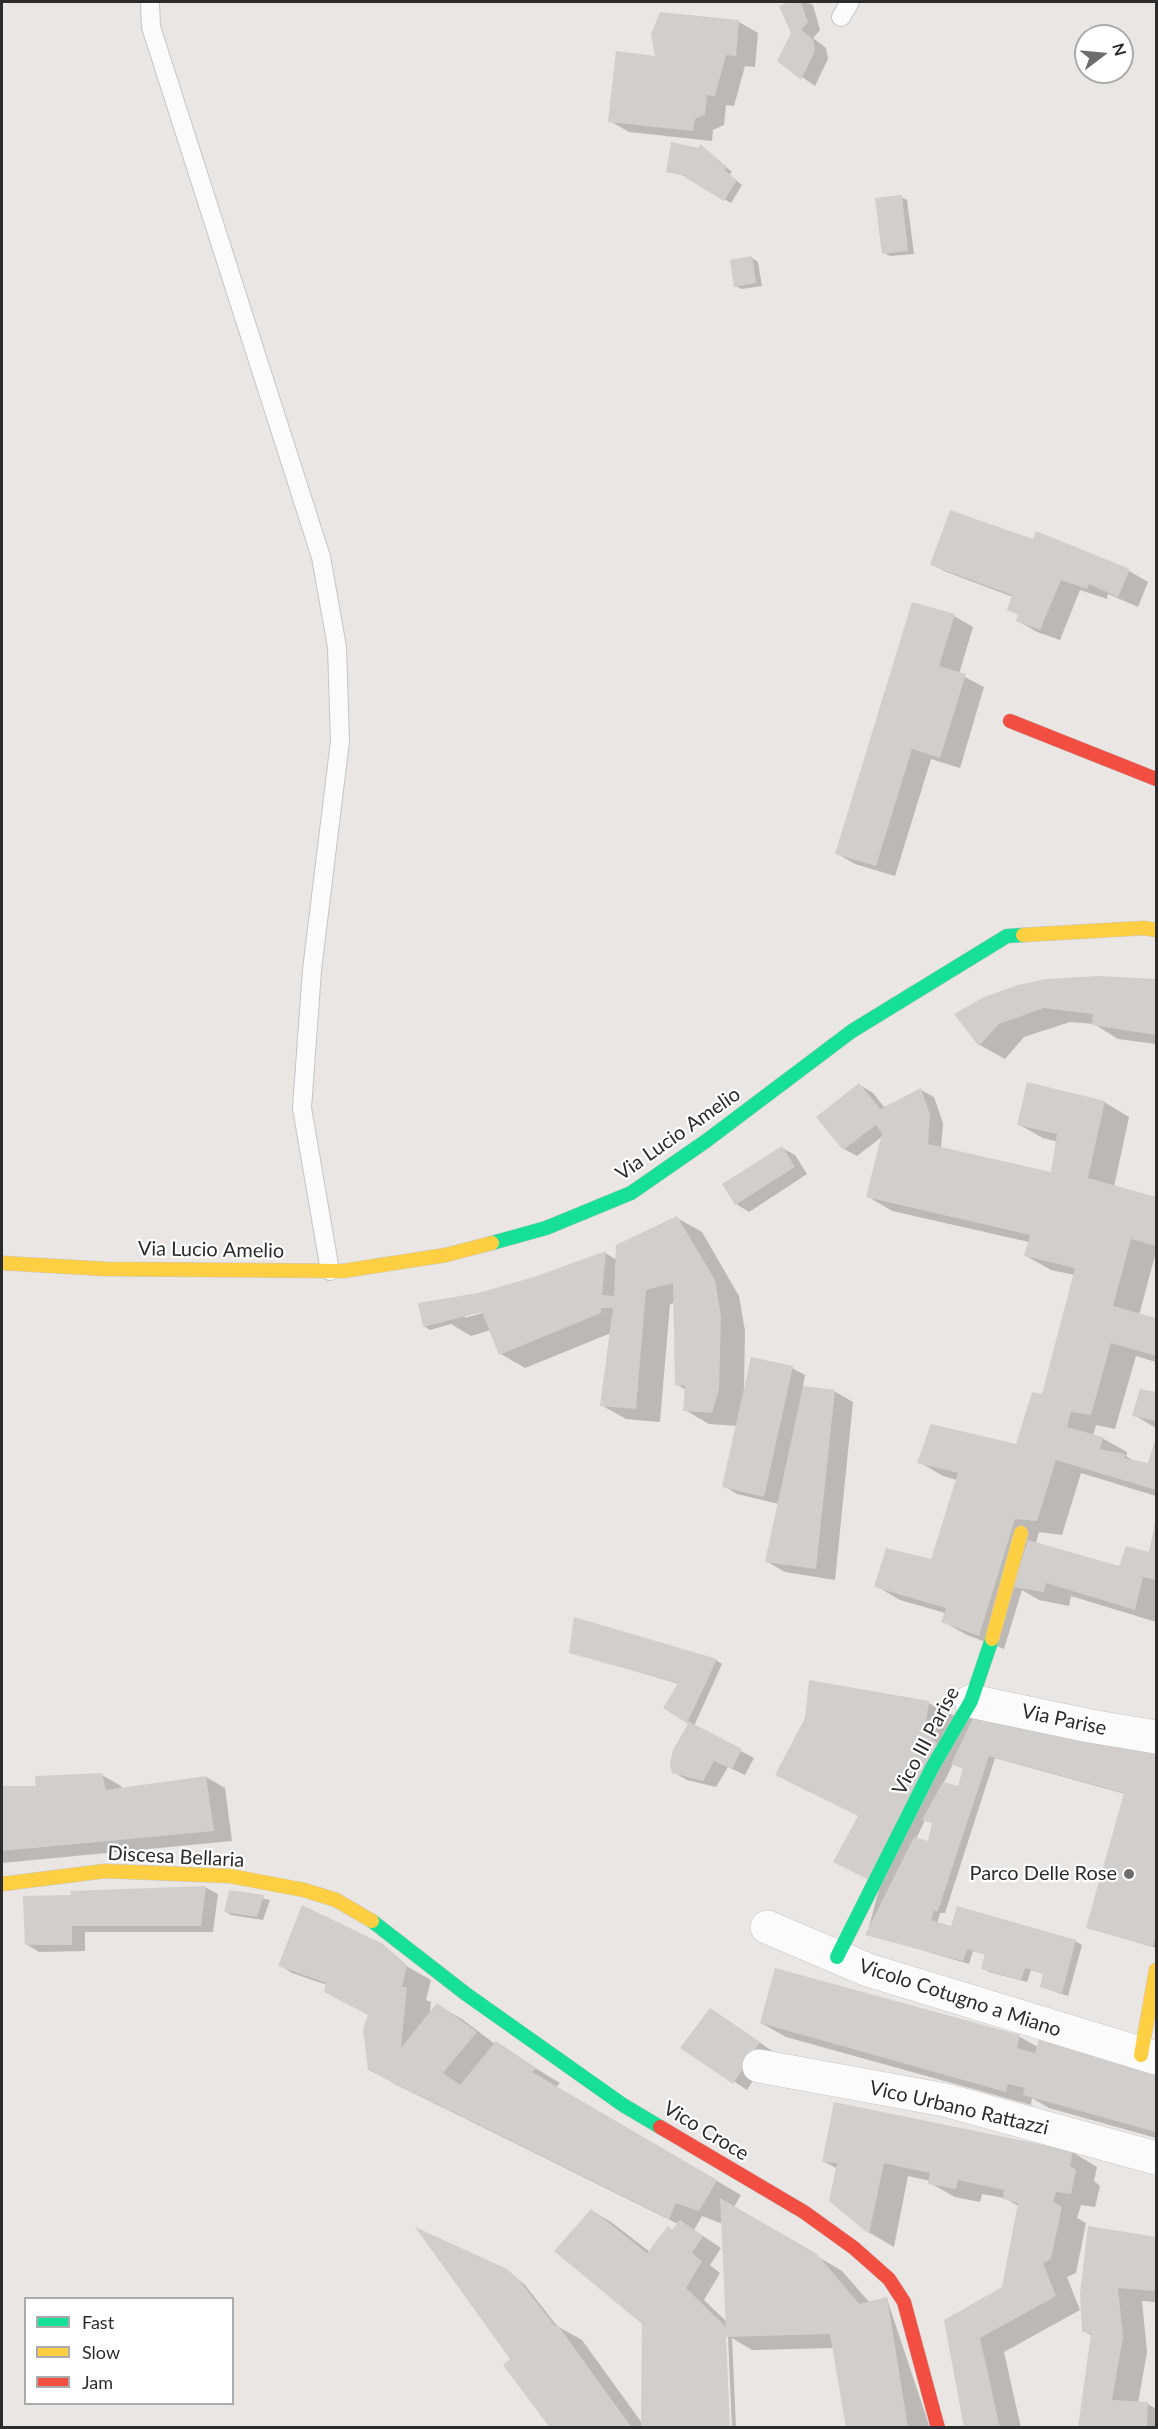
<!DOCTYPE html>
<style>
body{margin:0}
#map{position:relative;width:1158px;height:2429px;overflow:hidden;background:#eae6e3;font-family:Lato,sans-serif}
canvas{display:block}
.frame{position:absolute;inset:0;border:3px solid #2c2c2c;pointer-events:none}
.legend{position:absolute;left:24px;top:2297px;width:210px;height:108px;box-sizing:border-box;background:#fff;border:2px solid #ababab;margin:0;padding:8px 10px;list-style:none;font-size:18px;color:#2c2c2c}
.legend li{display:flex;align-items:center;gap:12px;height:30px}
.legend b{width:30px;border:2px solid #ababab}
.north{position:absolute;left:1074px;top:24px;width:60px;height:60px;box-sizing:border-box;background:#fff;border:2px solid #ababab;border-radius:50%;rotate:74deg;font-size:16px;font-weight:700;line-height:24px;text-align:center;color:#2c2c2c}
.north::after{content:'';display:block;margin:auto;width:21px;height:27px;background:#6e6d6c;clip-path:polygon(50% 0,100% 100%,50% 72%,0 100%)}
</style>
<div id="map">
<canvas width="1158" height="2429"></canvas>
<div class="frame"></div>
<ul class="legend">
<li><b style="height:8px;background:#16e098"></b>Fast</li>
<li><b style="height:8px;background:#ffcf43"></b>Slow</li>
<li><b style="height:8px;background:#f24e42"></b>Jam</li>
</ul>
<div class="north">N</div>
</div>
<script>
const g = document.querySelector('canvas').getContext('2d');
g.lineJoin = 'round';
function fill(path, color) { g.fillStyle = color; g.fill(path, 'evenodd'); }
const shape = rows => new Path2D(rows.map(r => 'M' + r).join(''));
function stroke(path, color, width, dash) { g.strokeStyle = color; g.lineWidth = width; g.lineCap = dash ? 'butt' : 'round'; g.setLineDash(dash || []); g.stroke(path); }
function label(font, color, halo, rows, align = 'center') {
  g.font = font + ' Lato,sans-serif'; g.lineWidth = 4.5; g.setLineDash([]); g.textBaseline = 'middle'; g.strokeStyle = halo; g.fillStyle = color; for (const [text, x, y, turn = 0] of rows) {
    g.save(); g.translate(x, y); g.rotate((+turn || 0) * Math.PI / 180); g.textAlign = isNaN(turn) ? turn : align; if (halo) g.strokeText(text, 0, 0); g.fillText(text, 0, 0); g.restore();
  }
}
const shadow = shape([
 [792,2,806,2,813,5,820,30,813,38,826,48,828,59,815,86,779,61,793,33,781,7],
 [661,14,739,22,758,33,755,67,745,66,734,106,726,105,724,125,713,130,712,141,629,132,610,121,657,57],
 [706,150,732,172,729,175,742,185,731,203,687,177,668,171],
 [901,197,907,200,914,254,890,256,884,253],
 [752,258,758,262,762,286,742,289,735,286],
 [1033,541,1129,571,1148,582,1138,607,1108,594,1107,599,1080,590,1060,640,1037,632,1018,621,1019,615,1013,597,944,571,932,564],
 [954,616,973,627,959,674,984,687,960,768,931,759,895,876,855,864,836,853],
 [1140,979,1156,981,1156,1044,1118,1039,1094,1024,1070,1022,1024,1037,1005,1059,980,1045,957,1014],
 [860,1085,873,1093,885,1108,921,1090,934,1097,943,1123,941,1148,1052,1173,1058,1142,1043,1138,1018,1124,1104,1102,1129,1117,1114,1187,1156,1199,1156,1252,1139,1315,1156,1319,1156,1362,1136,1356,1115,1429,1096,1425,1093,1436,1102,1438,1127,1452,1126,1456,1136,1462,1149,1464,1156,1440,1156,1496,1081,1473,1062,1535,1039,1532,1036,1543,1120,1567,1151,1554,1156,1525,1156,1622,1071,1596,1069,1606,1039,1600,1022,1590,1004,1649,967,1635,942,1621,945,1613,900,1600,876,1586,932,1561,957,1480,943,1476,919,1462,1017,1446,1043,1396,1075,1275,1051,1270,1026,1256,1029,1242,892,1211,867,1196,883,1136,857,1156,844,1149],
 [782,1148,795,1155,807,1174,749,1212,736,1204],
 [677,1218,702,1232,739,1296,745,1331,744,1389,792,1368,805,1375,803,1387,834,1391,853,1402,835,1580,785,1572,766,1561,779,1504,737,1494,724,1486,737,1426,709,1424,685,1410,686,1390,676,1384,675,1303,670,1304,660,1422,626,1419,601,1405,611,1333,525,1368,501,1354,491,1330,471,1336,451,1324,430,1330,424,1326,479,1295,535,1278,605,1253,617,1260],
 [481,1310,482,1313,465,1318,465,1315],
 [1141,1390,1156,1393,1156,1428,1134,1415],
 [571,1652,716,1660,722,1664,694,1726,754,1758,745,1775,728,1767,716,1787,687,1780,673,1772,690,1723,665,1708,679,1684],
 [929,1703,948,1714,1156,1749,1156,1948,1088,1928,1125,1794,995,1758,945,1913,940,1913,937,1924,952,1928,1075,1941,1082,1945,1068,1996,1041,1987,1045,1974,1031,1970,1027,1982,989,1972,983,1968,987,1955,973,1951,969,1964,867,1934],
 [953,1764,964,1769,959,1788,943,1784],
 [925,1820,934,1824,929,1843,916,1839],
 [102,1775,121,1786,122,1790,206,1777,225,1788,232,1841,2,1863,2,1787,38,1788],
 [205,1887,218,1894,213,1932,85,1932,85,1951,39,1952,26,1944,72,1897],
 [230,1892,270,1900,263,1920,231,1915,225,1911],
 [302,1907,431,1980,426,2000,431,2002,430,2014,437,2005,462,2019,495,2044,560,2083,556,2087,741,2195,734,2207,842,2271,870,2303,887,2299,930,2428,848,2428,834,2348,752,2350,732,2338,736,2428,732,2428,728,2336,725,2336,729,2428,551,2428,513,2360,507,2270,525,2285,557,2326,582,2340,642,2423,643,2322,592,2211,611,2222,650,2252,678,2224,395,2084,369,2069,370,2014,327,1985,292,1973,279,1965],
 [702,2216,723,2224,727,2322,704,2300,720,2273,710,2265,721,2248,694,2230],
 [776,1970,1020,2037,1038,2047,1156,2073,1156,2138,1049,2108,1032,2098,1031,2105,786,2037,761,2023],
 [723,2017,772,2051,747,2090,682,2047],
 [1072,2152,1097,2167,1094,2181,1100,2186,1095,2207,1081,2205,1077,2218,1086,2223,1076,2273,1067,2277,1080,2310,1004,2352,1021,2428,966,2428,946,2320,1003,2288,1019,2206,1004,2198,982,2194,980,2202,955,2197,930,2183,930,2181,908,2176,894,2247,870,2233,831,2201,838,2169,823,2161],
 [1090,2228,1156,2238,1156,2302,1142,2301,1147,2352,1138,2403,1148,2404,1156,2409,1156,2428,1080,2428,1092,2336,1084,2331]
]);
const building = shape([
 [789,2,801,2,808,22,801,30,813,39,815,51,801,80,777,61,791,33,779,6],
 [660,12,739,20,736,56,726,55,715,96,707,95,705,114,695,119,693,131,608,122,616,51,655,56,651,34],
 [671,142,699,148,700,144,727,167,724,170,737,180,724,201,686,178,687,176,666,172],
 [902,195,908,251,882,254,875,198],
 [752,256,756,283,734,287,730,260],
 [950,510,1033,539,1036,531,1130,569,1118,597,1089,584,1087,589,1061,580,1040,630,1016,621,1018,615,1007,610,1012,595,930,565],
 [912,602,955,614,939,666,966,674,940,758,912,749,876,866,835,854],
 [1098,976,1156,979,1156,1035,1092,1025,1093,1014,1044,1008,999,1024,979,1046,954,1014,984,997,1018,985,1046,979],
 [1027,1082,1105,1101,1088,1178,1156,1197,1156,1246,1131,1239,1113,1306,1156,1318,1156,1356,1111,1343,1091,1415,1071,1412,1067,1427,1103,1437,1100,1449,1125,1454,1124,1458,1148,1463,1156,1437,1156,1490,1056,1460,1037,1521,1015,1519,979,1636,941,1622,946,1608,874,1587,886,1548,931,1559,958,1473,917,1463,931,1424,1016,1444,1032,1392,1042,1394,1075,1268,1024,1256,1030,1235,866,1197,882,1133,876,1125,843,1150,816,1117,859,1083,880,1109,921,1088,930,1115,928,1144,1051,1172,1057,1134,1017,1125],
 [782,1146,795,1167,735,1205,722,1184],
 [677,1216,715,1280,721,1316,719,1389,712,1413,683,1411,685,1386,675,1385,673,1283,646,1290,636,1409,600,1406,613,1308,601,1308,601,1313,499,1355,482,1312,423,1327,418,1303,478,1293,534,1277,606,1251,602,1295,614,1296,616,1245],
 [751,1357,793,1366,764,1497,722,1487],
 [803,1386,835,1390,816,1569,765,1562],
 [1140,1389,1156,1392,1156,1421,1132,1416],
 [1155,1523,1156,1580,1143,1577,1135,1610,1046,1583,1044,1592,1013,1587,1028,1540,1119,1566,1126,1546,1149,1552],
 [574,1617,717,1659,688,1721,742,1749,732,1769,714,1761,703,1781,672,1773,670,1763,673,1750,688,1724,663,1708,678,1683,569,1653],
 [809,1680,929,1701,925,1727,938,1745,871,1881,833,1862,858,1816,775,1775,805,1718],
 [976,1712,1016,1727,1018,1720,1156,1747,1156,1934,1153,1947,1086,1928,1124,1793,989,1756,938,1911,934,1911,931,1920,951,1926,957,1906,1076,1940,1062,1993,1040,1987,1043,1973,1025,1968,1021,1980,981,1969,985,1954,967,1949,963,1961,865,1935,914,1837,928,1841,932,1823,922,1820,943,1782,958,1786,963,1768,951,1764],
 [102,1773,106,1790,206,1776,214,1831,2,1851,2,1786,36,1786,35,1776],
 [206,1886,201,1926,72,1926,72,1945,25,1945,23,1896,71,1895,71,1891],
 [229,1890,264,1895,257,1917,224,1912],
 [302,1905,383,1944,407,1965,402,1987,407,1987,401,2048,437,2003,477,2032,443,2073,460,2085,496,2041,536,2068,532,2072,717,2180,699,2211,676,2203,669,2219,368,2070,363,2029,368,2015,324,1992,326,1983,278,1966],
 [775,1968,1020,2035,1017,2048,1035,2053,1039,2039,1156,2072,1156,2132,1023,2095,1025,2088,1008,2084,1006,2092,760,2023],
 [710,2008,760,2042,733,2084,680,2048],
 [834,2102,1073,2151,1070,2166,1076,2170,1071,2194,1056,2192,1053,2202,1062,2207,1051,2259,1043,2263,1056,2296,980,2338,1000,2428,964,2428,944,2320,1002,2287,1018,2203,1003,2199,1004,2190,958,2180,956,2189,928,2184,930,2173,884,2163,869,2234,829,2201,837,2163,822,2162],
 [720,2198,817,2254,859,2304,887,2297,908,2428,846,2428,830,2334,726,2337,730,2428,641,2428,642,2324,554,2251,591,2209,647,2253,668,2226,672,2230,680,2220,703,2236,692,2253,702,2261,686,2288,726,2327],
 [1088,2226,1156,2237,1156,2280,1154,2291,1118,2288,1123,2337,1112,2400,1148,2402,1147,2428,1078,2428,1091,2333,1082,2332,1080,2293],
 [415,2227,507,2269,519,2280,555,2326,557,2324,632,2428,550,2428,503,2365,510,2359]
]);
const lane = shape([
 [150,2,151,27,321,557,337,647,340,741,312,970,302,1108,330,1271],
 [841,17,850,2]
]);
const street = shape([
 [971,1701,1090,1726,1156,1737],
 [767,1927,868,1970,1156,2058],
 [759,2066,945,2100,1156,2158]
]);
const fast = shape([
 [492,1243,546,1228,631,1193,706,1141,852,1031,1007,936,1023,935],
 [372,1921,466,1994,623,2105,660,2127],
 [837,1957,933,1766,971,1701,992,1639]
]);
const slow = shape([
 [1023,935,1144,928,1156,930],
 [2,1263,106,1269,343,1271,446,1255,492,1243],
 [992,1639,1021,1533],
 [2,1884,105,1871,230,1876,304,1890,336,1900,372,1921],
 [1141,2055,1156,1970]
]);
const jam = shape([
 [1010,721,1156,779],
 [660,2127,804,2212,854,2248,889,2279,904,2302,938,2428]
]);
const markers = [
 [1129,1874,6,"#6e6d6c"]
];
const streetNames = [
 ["Via Lucio Amelio",678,1134,-35],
 ["Via Lucio Amelio",211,1250,1],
 ["Via Parise",1064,1720,12],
 ["Vico III Parise",926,1741,-62],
 ["Discesa Bellaria",176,1857,3],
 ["Vicolo Cotugno a Miano",960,1998,18],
 ["Vico Urbano Rattazzi",959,2108,13],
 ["Vico Croce",706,2131,31]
];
const poiNames = [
 ["Parco Delle Rose",1117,1874]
];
fill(shadow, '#0003');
fill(building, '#d1cecc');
stroke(lane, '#c6c5c5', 20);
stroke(street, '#c6c5c5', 34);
stroke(fast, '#c6c5c5', 15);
stroke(slow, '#c6c5c5', 15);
stroke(jam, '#c6c5c5', 15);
stroke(lane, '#fcfbfb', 18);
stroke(street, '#fcfbfb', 33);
stroke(fast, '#16e098', 14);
stroke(slow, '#ffcf43', 14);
stroke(jam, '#f24e42', 14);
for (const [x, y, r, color] of markers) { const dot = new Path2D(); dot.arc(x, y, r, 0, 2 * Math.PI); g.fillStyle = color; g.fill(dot); stroke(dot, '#fff', 2); }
label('20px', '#2c2c2c', '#fff', streetNames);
label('20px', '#2c2c2c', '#fff', poiNames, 'right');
</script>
